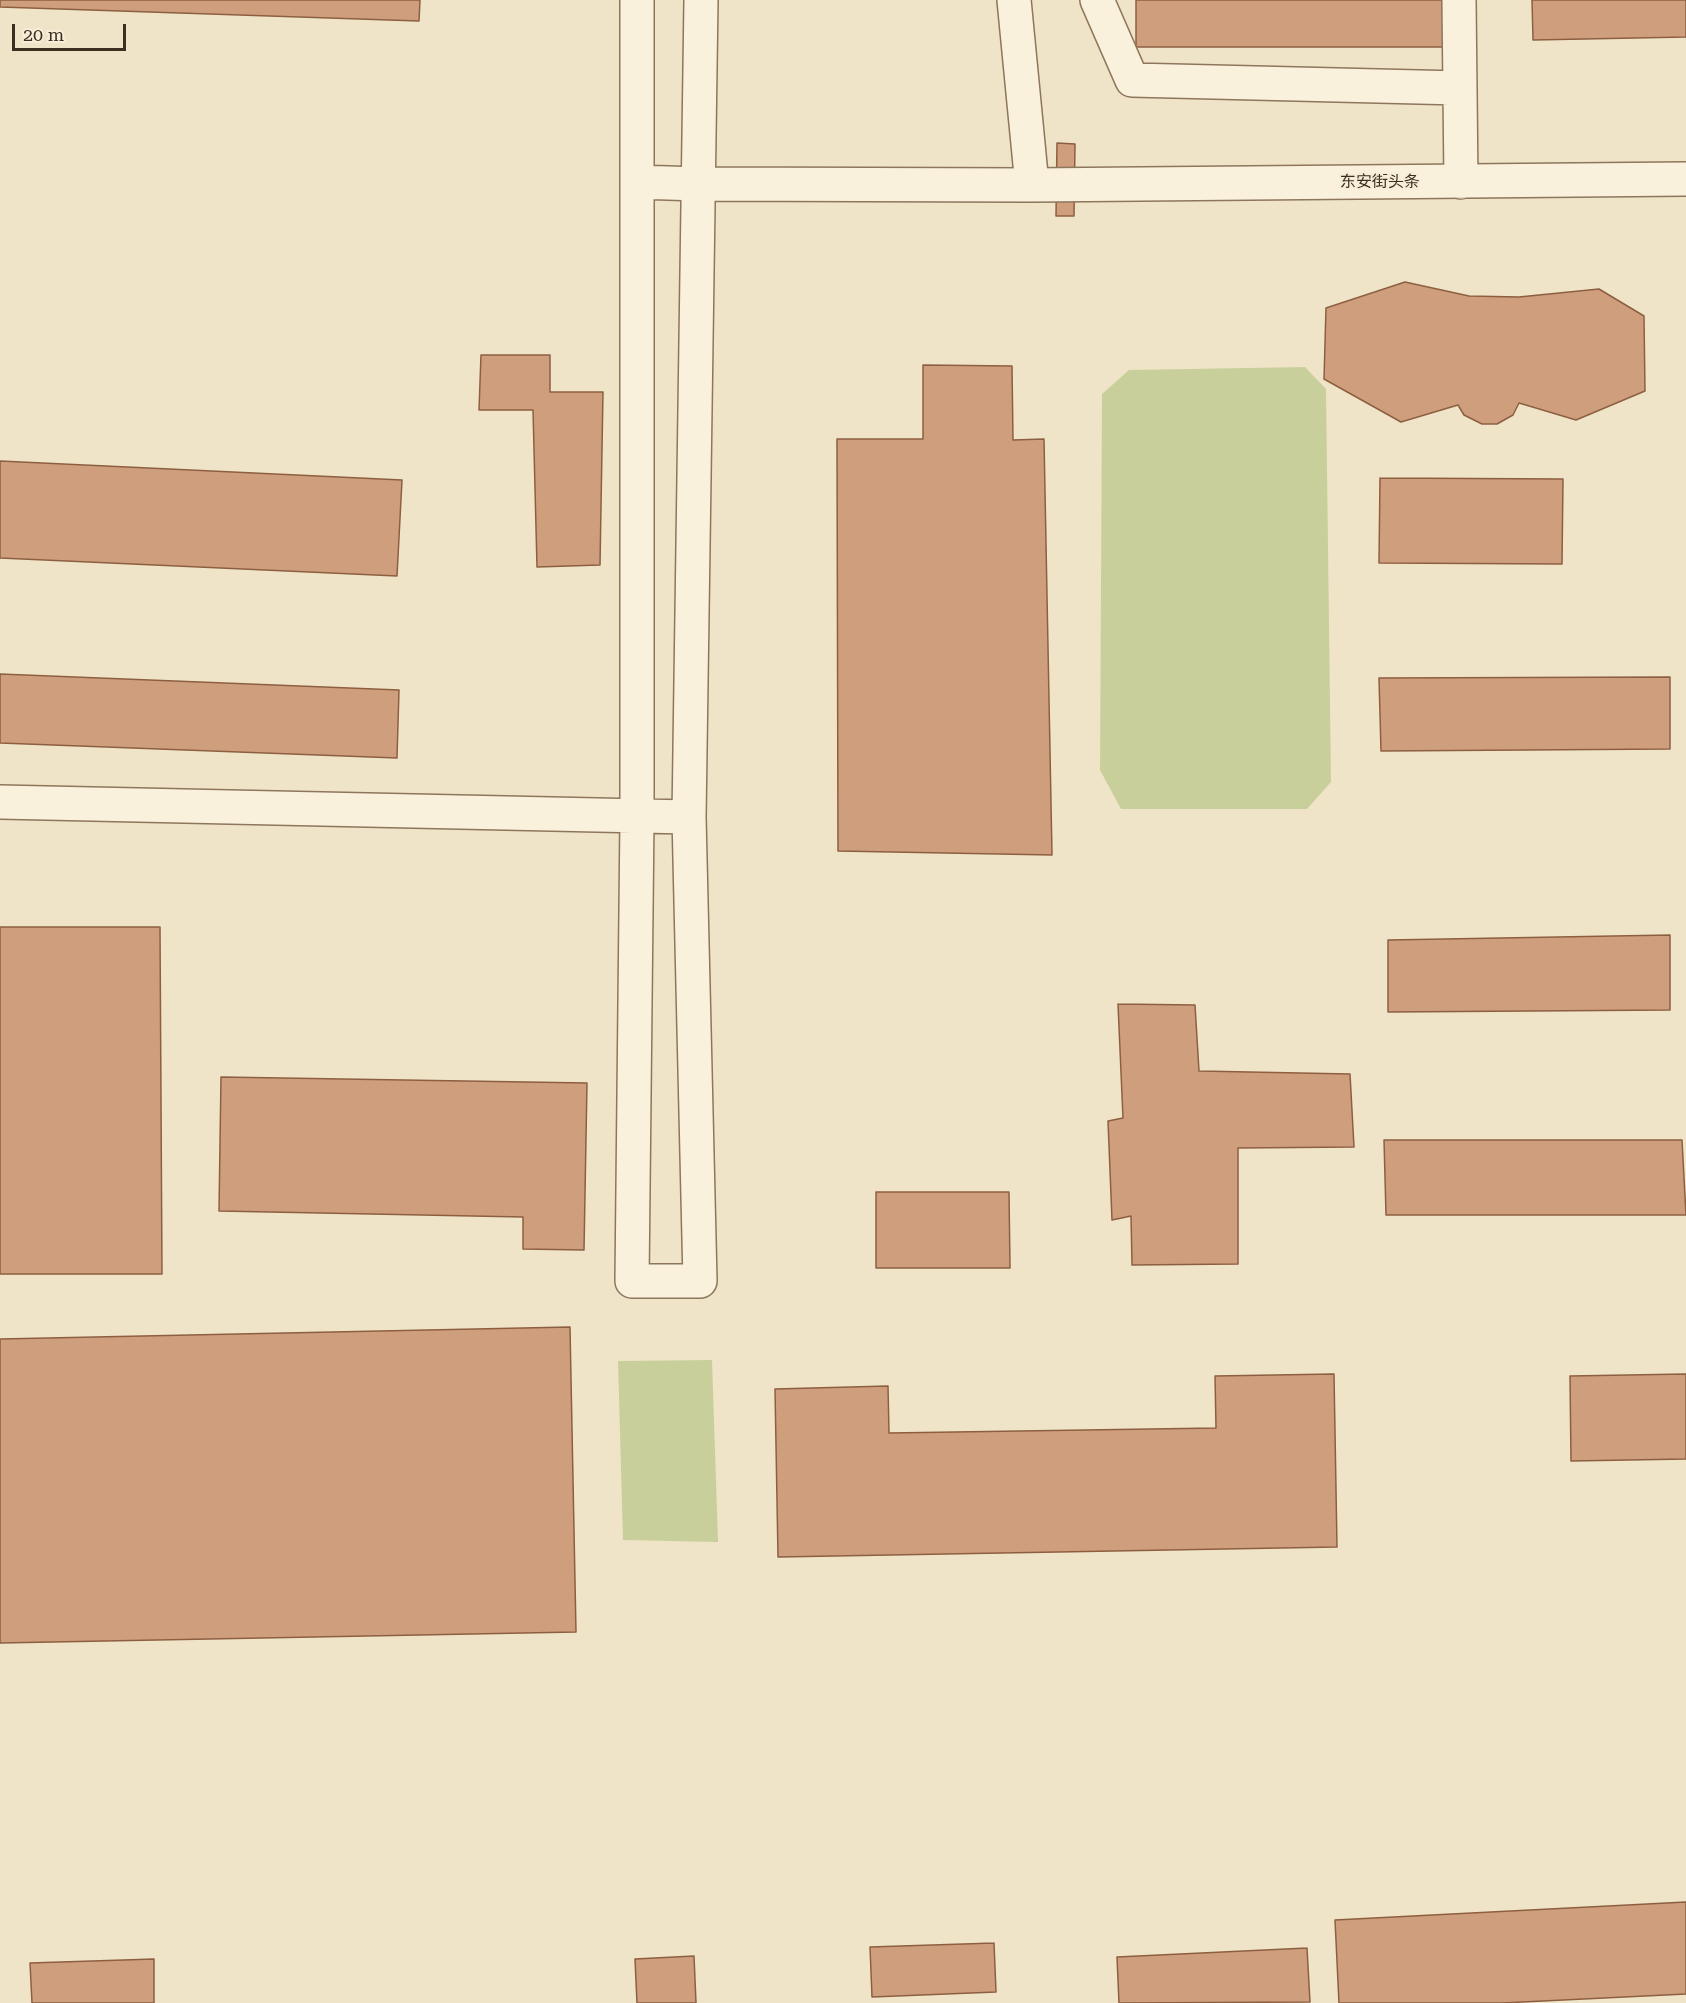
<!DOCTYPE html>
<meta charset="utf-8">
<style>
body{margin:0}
#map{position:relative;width:1686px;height:2003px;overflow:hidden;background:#f0e4c8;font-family:"Roboto Serif",serif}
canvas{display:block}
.scale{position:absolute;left:12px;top:24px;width:114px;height:27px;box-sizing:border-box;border:3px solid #3d2e20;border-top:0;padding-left:8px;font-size:18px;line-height:21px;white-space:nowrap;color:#3d2e20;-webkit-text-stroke:4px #f7eed8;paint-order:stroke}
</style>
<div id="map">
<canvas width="1686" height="2003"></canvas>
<div class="scale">20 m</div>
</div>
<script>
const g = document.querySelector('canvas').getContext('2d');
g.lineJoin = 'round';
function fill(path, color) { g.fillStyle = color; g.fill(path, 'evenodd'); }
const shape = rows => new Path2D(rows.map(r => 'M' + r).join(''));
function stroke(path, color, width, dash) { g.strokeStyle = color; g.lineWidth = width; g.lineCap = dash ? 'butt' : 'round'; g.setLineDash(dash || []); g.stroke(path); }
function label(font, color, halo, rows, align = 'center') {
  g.font = font + ' "Roboto Serif","Noto Sans SC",serif'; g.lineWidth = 4.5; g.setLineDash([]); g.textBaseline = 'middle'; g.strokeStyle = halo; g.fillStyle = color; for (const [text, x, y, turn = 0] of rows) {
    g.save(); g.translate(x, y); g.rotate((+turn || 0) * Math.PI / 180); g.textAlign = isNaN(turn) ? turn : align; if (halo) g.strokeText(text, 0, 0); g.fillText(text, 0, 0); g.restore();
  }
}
const green = shape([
 [1305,367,1326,389,1331,782,1307,809,1121,809,1100,770,1102,394,1129,370],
 [712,1360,718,1542,623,1540,618,1361]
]);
const building = shape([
 [0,0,420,0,419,21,0,7,0,0],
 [1136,0,1445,0,1447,47,1136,47,1136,0],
 [1532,0,1686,0,1686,37,1533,40,1532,0],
 [1057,143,1075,144,1074,216,1056,216,1057,143],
 [1405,282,1469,296,1519,297,1599,289,1644,316,1645,391,1576,420,1519,403,1513,415,1497,424,1482,424,1464,415,1458,405,1401,422,1324,379,1326,308,1405,282],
 [481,355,550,355,550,392,603,392,600,565,537,567,533,410,479,410,481,355],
 [923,365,1012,366,1013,440,1044,439,1052,855,838,851,837,439,923,439,923,365],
 [0,461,402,480,397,576,0,558,0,461],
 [1380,478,1563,479,1562,564,1379,563,1380,478],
 [0,674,399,690,397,758,0,743,0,674],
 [1670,677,1670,749,1381,751,1379,678,1670,677],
 [0,927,160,927,162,1274,0,1274,0,927],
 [1670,935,1670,1010,1388,1012,1388,940,1670,935],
 [1118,1004,1195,1005,1199,1071,1350,1074,1354,1147,1238,1148,1238,1264,1132,1265,1131,1216,1112,1220,1108,1121,1123,1118,1118,1004],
 [221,1077,587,1083,584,1250,523,1249,523,1217,219,1211,221,1077],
 [1384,1140,1682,1140,1686,1215,1386,1215,1384,1140],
 [876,1192,1009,1192,1010,1268,876,1268,876,1192],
 [570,1327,576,1632,0,1643,0,1339,570,1327],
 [1334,1374,1337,1547,778,1557,775,1389,888,1386,889,1433,1216,1428,1215,1376,1334,1374],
 [1686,1374,1686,1459,1571,1461,1570,1376,1686,1374],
 [1686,1902,1686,1994,1502,2003,1339,2003,1335,1920,1686,1902],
 [994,1943,996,1992,872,1997,870,1947,994,1943],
 [1307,1948,1310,2002,1119,2003,1117,1957,1307,1948],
 [694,1956,696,2003,637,2003,635,1959,694,1956],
 [154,1959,154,2003,32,2003,30,1963,154,1959]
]);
const minor = shape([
 [637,0,637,817,632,1281,700,1281,689,817,701,0],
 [1014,0,1032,185],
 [1097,0,1132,80,1460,88],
 [1459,0,1461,182],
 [637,182,699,184,1032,185,1686,179],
 [0,802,689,817]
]);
const streetNames = [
 ["东安街头条",1380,182]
];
fill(green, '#c9cf9b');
fill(building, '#cf9f7d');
stroke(building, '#8d5f41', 1.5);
stroke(minor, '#8d765c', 36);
stroke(minor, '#faf1dc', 33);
label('16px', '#3d2e20', '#f7eed8', streetNames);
</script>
